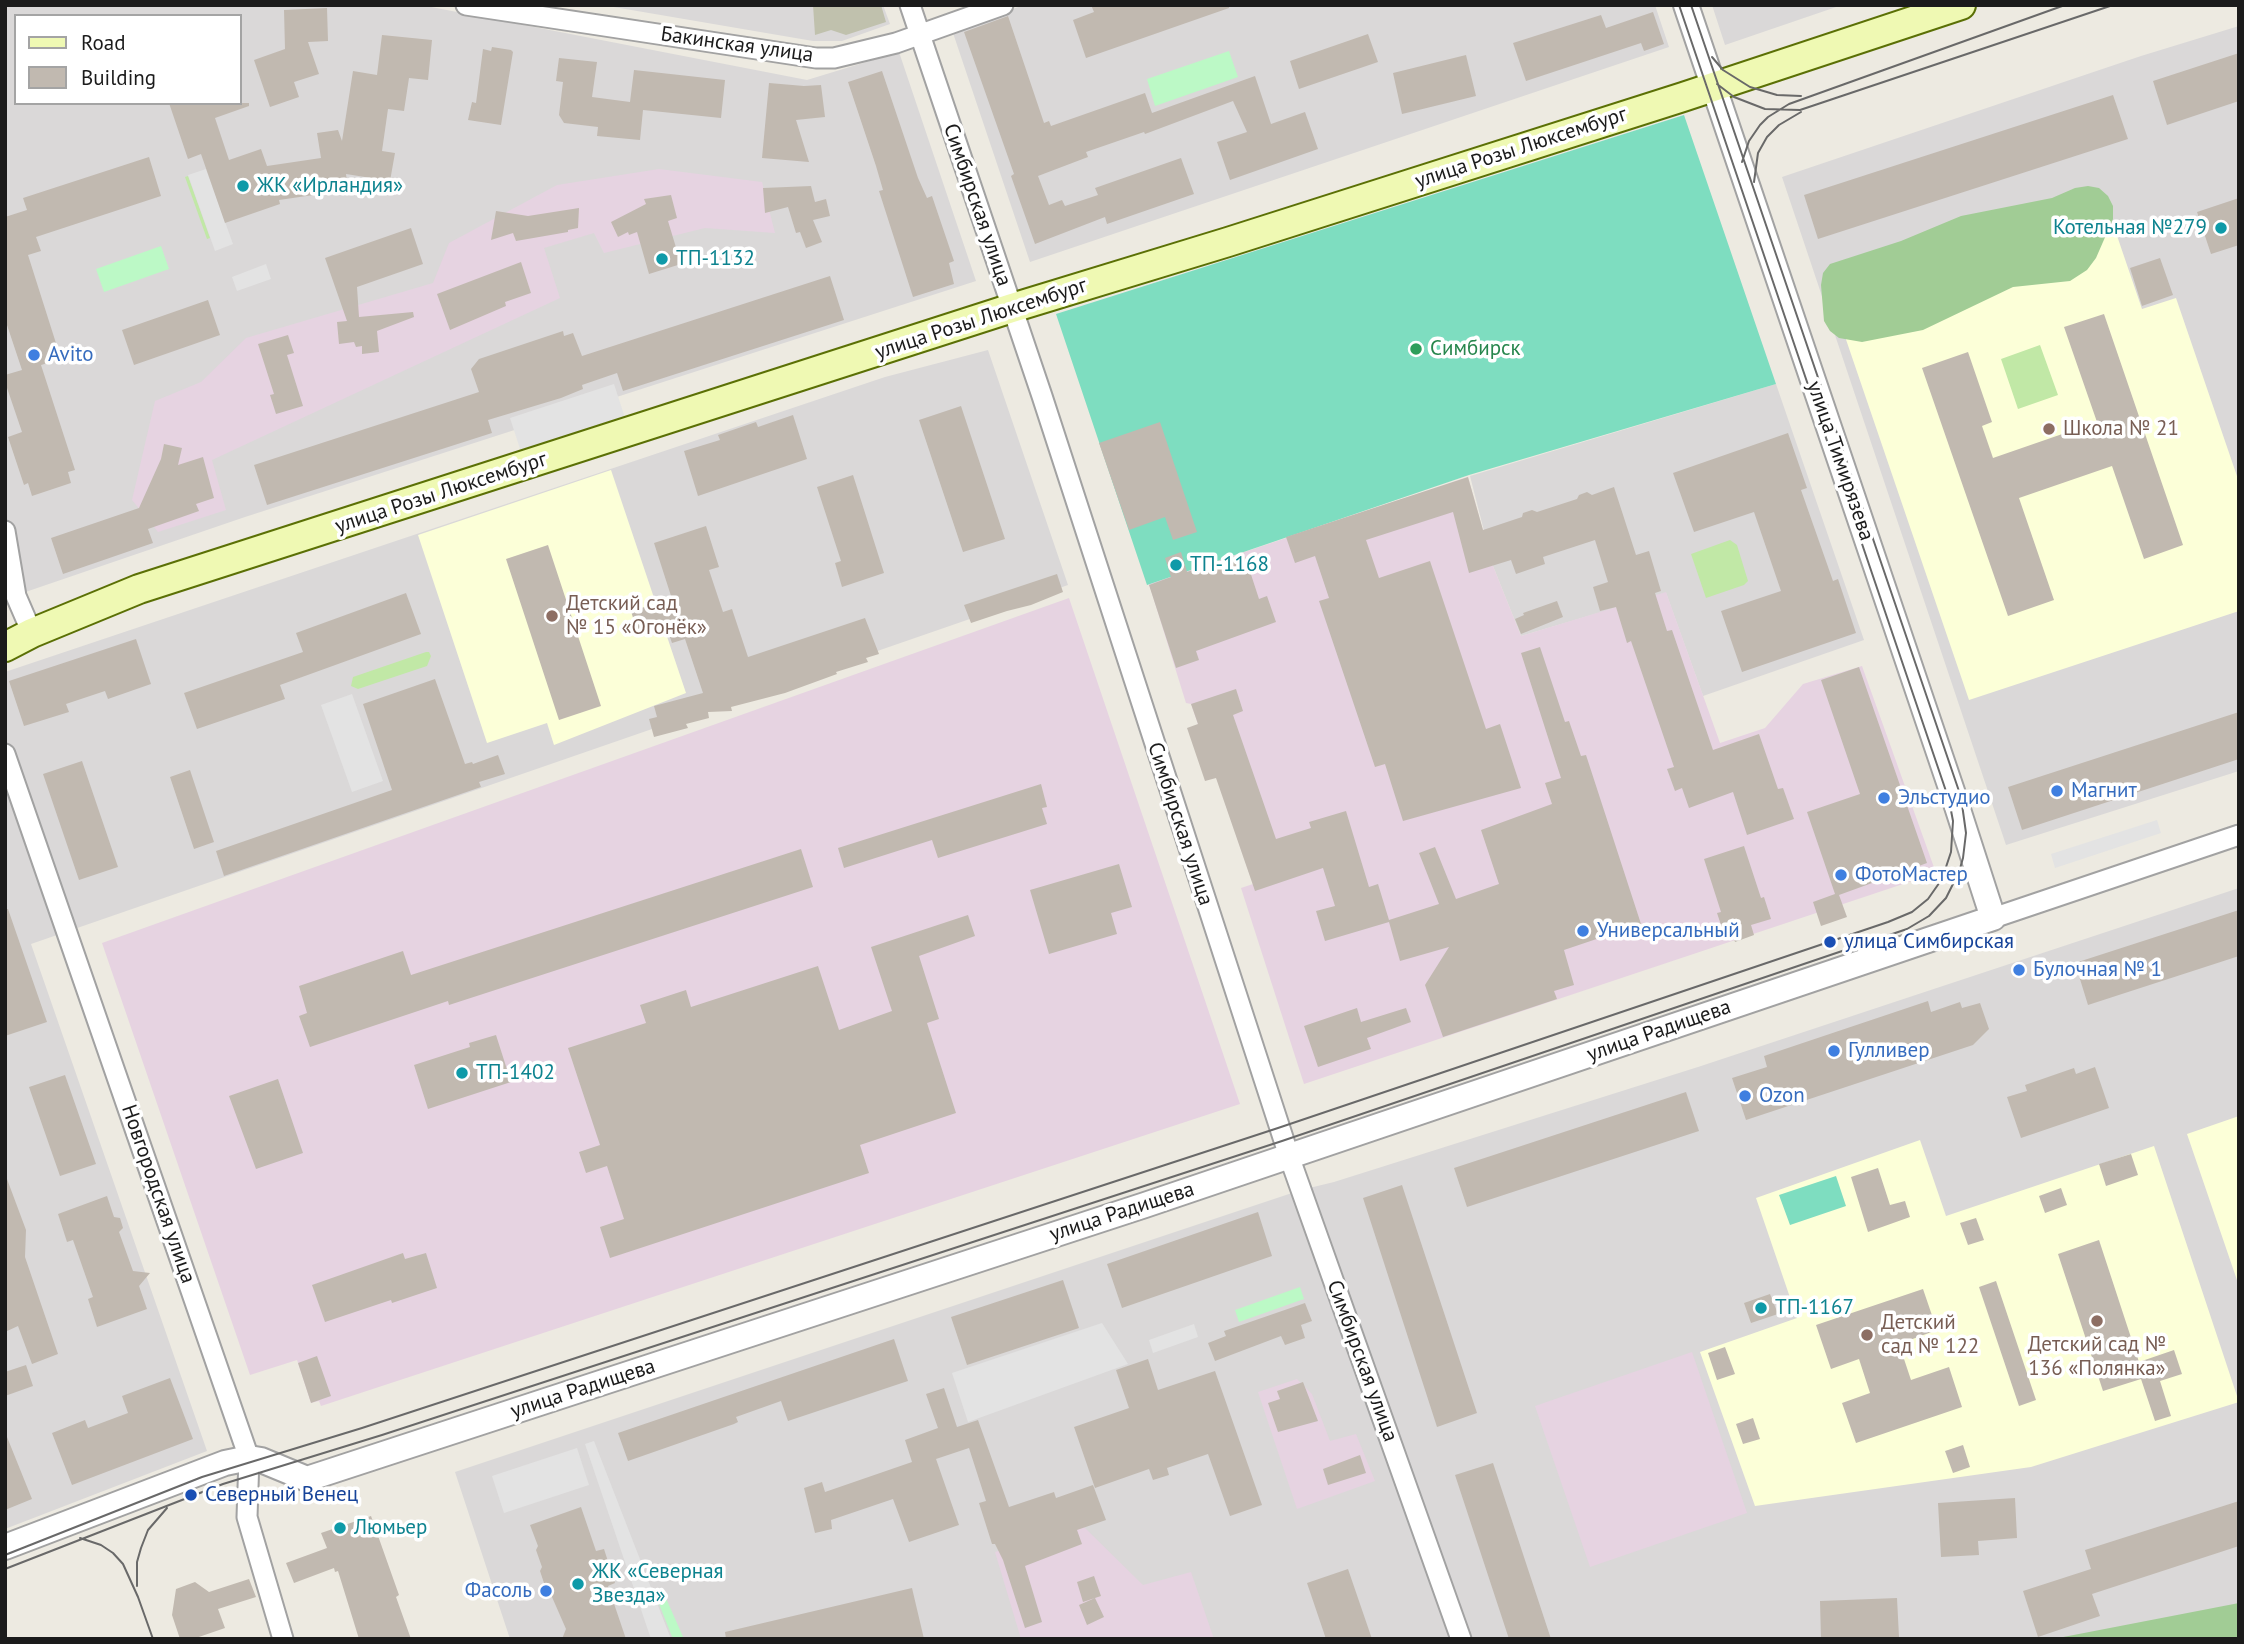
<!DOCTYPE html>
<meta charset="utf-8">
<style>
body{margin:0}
#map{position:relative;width:2244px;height:1644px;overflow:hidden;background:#edeae1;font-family:"PT Sans",sans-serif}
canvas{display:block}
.frame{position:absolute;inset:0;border:7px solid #1b1b1b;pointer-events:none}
.legend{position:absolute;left:14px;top:14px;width:228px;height:91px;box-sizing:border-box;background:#fff;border:2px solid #a4a4a4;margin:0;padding:9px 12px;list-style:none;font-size:21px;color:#1b1b1b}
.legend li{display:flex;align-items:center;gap:14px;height:35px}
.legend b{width:35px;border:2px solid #a4a4a4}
</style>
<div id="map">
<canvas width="2244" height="1644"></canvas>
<div class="frame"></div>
<ul class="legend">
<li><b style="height:9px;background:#eff9b3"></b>Road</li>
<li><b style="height:19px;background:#c1b9b0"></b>Building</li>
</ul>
</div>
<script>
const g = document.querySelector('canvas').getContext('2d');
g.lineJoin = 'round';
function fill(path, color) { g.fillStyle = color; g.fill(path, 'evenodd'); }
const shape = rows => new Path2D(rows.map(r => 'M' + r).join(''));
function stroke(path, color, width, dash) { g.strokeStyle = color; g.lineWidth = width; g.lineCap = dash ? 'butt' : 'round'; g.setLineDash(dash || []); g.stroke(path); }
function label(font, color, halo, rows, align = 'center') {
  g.font = font + ' "PT Sans",sans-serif'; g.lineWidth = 7; g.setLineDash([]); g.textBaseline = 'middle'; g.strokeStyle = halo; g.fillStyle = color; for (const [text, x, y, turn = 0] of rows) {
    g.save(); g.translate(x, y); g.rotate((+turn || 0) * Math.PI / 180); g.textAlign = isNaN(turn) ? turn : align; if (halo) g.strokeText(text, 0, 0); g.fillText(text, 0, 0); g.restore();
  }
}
const residential = shape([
 [5,5,421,5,807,80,899,52,976,281,245,517,5,599],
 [16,16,240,16,240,103,16,103],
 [602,5,883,5,890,24,842,41,813,41],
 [1024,5,1655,5,1669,47,1030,262,952,30],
 [1712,5,1842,5,1725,45],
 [2239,26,2239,771,2006,845,1782,177,2141,56],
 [988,350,1068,585,31,944,207,1451,5,1529,5,672,885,377],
 [1776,384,1864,640,1703,696,1666,593,1521,636,1493,566,1470,476],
 [2239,888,2239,1639,510,1639,455,1472,1301,1190,1334,1182,1698,1067]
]);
const industrial = shape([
 [659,169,762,182,775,233,705,228,604,253,594,233,544,248,560,298,212,460,226,510,158,532,132,500,155,401,201,382,246,338,433,283,449,243,557,185],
 [1468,477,1493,566,1521,636,1666,592,1720,743,1765,728,1803,684,1862,666,1936,873,1304,1084,1241,888,1253,884,1191,704,1186,703,1149,584],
 [1069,598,1240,1104,321,1406,319,1401,311,1403,297,1360,250,1375,102,943],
 [1692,1352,1747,1513,1590,1567,1535,1406],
 [1297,1379,1312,1394,1330,1441,1356,1434,1375,1481,1297,1509,1258,1392],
 [1083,1526,1143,1585,1191,1572,1214,1639,1021,1639,995,1552]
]);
const education = shape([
 [2113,224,2142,309,2176,298,2239,482,2239,611,1969,700,1839,319],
 [611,470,686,693,554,745,547,723,487,743,418,535],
 [2239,1116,2239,1286,2187,1134],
 [1920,1140,1946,1216,2154,1146,2239,1402,2031,1467,1755,1506,1700,1352,1797,1318,1756,1198]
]);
const construction = shape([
 [813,5,881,5,886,22,846,35,831,30,815,35]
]);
const grass = shape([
 [188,176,210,238,207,239,185,177],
 [2040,345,2058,395,2018,409,2001,359],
 [1730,540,1737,545,1748,581,1744,585,1706,598,1691,554],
 [426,652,429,652,431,656,427,666,358,689,351,686,353,677]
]);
const forest = shape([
 [2088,186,2099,188,2108,196,2113,206,2113,219,2096,258,2087,270,2070,281,2013,287,1923,330,1862,342,1839,338,1830,331,1824,321,1821,285,1823,273,1830,264,1901,241,1961,216,2052,198,2075,188],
 [2239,1603,2239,1639,2053,1639]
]);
const park = shape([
 [1229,51,1238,77,1155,106,1147,79],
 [161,246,169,269,104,292,96,269],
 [1300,1287,1304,1299,1239,1322,1235,1310],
 [665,1596,684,1639,673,1639,657,1599]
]);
const pitch = shape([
 [1684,115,1776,384,1469,475,1147,585,1056,314],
 [1836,1176,1846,1206,1790,1225,1779,1195]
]);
const parking = shape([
 [206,169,233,244,215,251,188,175],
 [266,264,271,279,237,291,232,277],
 [614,384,627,424,523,458,510,418],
 [352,694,383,781,352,792,321,705],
 [2157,820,2161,833,2055,868,2051,854],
 [1102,1323,1128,1364,968,1422,952,1373],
 [1194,1324,1198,1337,1153,1353,1149,1340],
 [594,1441,671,1639,651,1639,585,1444],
 [577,1448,589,1485,504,1513,492,1476]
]);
const building = shape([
 [1091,5,1229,5,1229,8,1086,58,1073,20,1094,12],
 [327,8,328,41,308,42,319,74,294,82,299,97,270,107,254,60,285,49,284,10],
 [1653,12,1664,44,1644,51,1641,43,1526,81,1513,43,1601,15,1606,28],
 [1008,16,1044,123,1049,121,1051,126,1145,93,1152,113,1255,76,1271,124,1305,112,1318,149,1230,180,1217,142,1247,132,1233,101,1145,134,1144,132,1086,152,1088,157,1038,176,1049,205,1062,200,1065,206,1098,195,1095,188,1181,158,1194,194,1107,224,1105,217,1035,244,1011,176,1014,174,964,32],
 [1368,34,1378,62,1299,89,1290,61],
 [382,35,432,40,428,80,409,78,404,111,388,109,382,151,395,153,390,181,346,174,348,190,279,200,280,204,225,223,201,154,188,159,169,103,249,103,249,106,215,118,229,160,261,149,267,166,321,158,317,133,338,130,342,141,353,71,377,75],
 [492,47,511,50,513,52,501,125,468,120,472,102,476,103,483,49,491,51],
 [2239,53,2239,101,2167,125,2153,81],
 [1466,55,1476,96,1402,114,1393,73],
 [559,58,597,62,592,97,630,102,634,70,725,80,721,118,643,110,640,140,597,136,598,127,564,123,559,115,563,82,556,81],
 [882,71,918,178,927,198,932,196,954,261,949,263,954,284,913,297,879,191,883,190,876,166,848,82],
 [769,83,804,86,821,85,825,117,796,120,809,162,762,158],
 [2113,95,2128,139,1818,239,1804,195],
 [149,157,161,196,36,237,41,251,28,255,61,359,41,365,75,470,68,472,71,483,32,496,28,483,24,485,8,437,22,432,5,382,5,375,22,370,5,319,5,217,27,210,23,198],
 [811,186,815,202,826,199,830,216,813,220,822,242,806,248,800,232,796,233,788,207,765,213,763,188],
 [671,195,677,218,668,221,681,264,649,274,637,232,629,235,628,232,618,237,611,222,646,204,644,199],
 [2239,198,2239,245,2211,254,2197,212],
 [579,208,578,228,568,230,568,232,516,241,513,233,491,240,496,211,528,216],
 [411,228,423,264,357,287,359,317,413,312,414,317,377,331,379,352,362,354,362,346,356,347,354,342,339,344,337,322,347,321,325,258],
 [2160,258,2173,295,2142,306,2130,268],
 [521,262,531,293,505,302,506,306,450,330,437,294],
 [830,276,844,320,623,391,617,373,582,385,583,389,561,398,488,420,492,433,267,505,254,465,479,392,471,369,479,359,563,331,564,336,573,333,582,356],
 [208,300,220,335,134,365,122,330],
 [2104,314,2183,545,2144,559,2112,466,2019,498,2054,600,2008,616,1922,368,1968,352,1992,422,1982,426,1993,458,2097,422,2064,327],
 [288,335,294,353,287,355,303,406,276,414,270,395,274,394,258,344],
 [961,406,1005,539,963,552,919,420],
 [793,415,807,459,698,496,684,451,720,440,718,435,756,422,758,427],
 [1160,422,1197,532,1173,540,1165,517,1129,530,1099,443],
 [1788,433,1807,488,1801,490,1833,581,1838,579,1856,633,1742,672,1721,611,1781,591,1754,512,1694,532,1673,473],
 [164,444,182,448,178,465,203,457,214,498,196,504,199,511,148,529,153,543,63,574,51,538,139,508,161,459],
 [853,475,884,573,842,587,835,563,841,561,817,487],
 [1468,477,1483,530,1522,517,1523,513,1532,510,1537,512,1577,499,1579,495,1587,492,1592,495,1614,487,1636,555,1649,551,1661,591,1655,593,1667,631,1672,630,1713,750,1759,734,1778,789,1783,788,1794,819,1747,835,1733,792,1689,808,1682,788,1675,791,1667,769,1674,767,1631,641,1627,643,1616,607,1600,611,1593,587,1608,582,1595,540,1543,557,1545,564,1516,574,1511,560,1469,573,1453,512,1366,540,1379,578,1430,561,1486,729,1500,724,1521,788,1403,821,1385,764,1375,767,1319,601,1329,598,1315,556,1295,563,1286,537],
 [706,526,719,567,709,570,723,612,732,609,748,657,865,618,879,654,866,658,868,662,836,672,837,674,785,693,731,707,732,711,708,712,709,718,686,724,688,728,654,737,649,719,657,717,654,706,703,693,685,639,672,643,665,623,637,631,631,611,672,599,654,543],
 [548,545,601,706,559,720,506,559],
 [1181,552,1187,572,1244,553,1259,599,1267,596,1276,622,1196,651,1199,660,1176,668,1149,585,1171,577,1165,558],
 [1057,574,1063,592,1031,605,1007,611,971,623,964,605],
 [406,593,421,634,280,685,285,699,197,729,184,693,303,652,296,633],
 [1557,601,1563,617,1521,634,1515,619,1524,615,1523,613],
 [136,639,151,684,108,699,105,691,66,704,69,712,24,726,9,681],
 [1540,647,1565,722,1569,721,1581,756,1586,755,1641,924,1564,950,1574,985,1554,991,1557,999,1443,1037,1425,985,1449,947,1400,961,1389,922,1325,941,1316,911,1335,906,1323,868,1255,891,1216,778,1205,781,1187,728,1198,724,1191,704,1236,689,1243,711,1233,715,1276,839,1311,828,1309,822,1346,811,1369,887,1378,884,1389,920,1439,904,1419,853,1435,847,1456,899,1499,884,1481,830,1552,804,1545,783,1561,778,1521,653],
 [1859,667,1927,863,1839,895,1847,917,1821,926,1813,902,1835,894,1807,812,1860,794,1821,680],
 [435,679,465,764,472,762,473,764,498,755,505,774,479,782,481,787,224,876,216,851,392,790,363,704],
 [2239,712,2239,759,2022,830,2008,787],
 [82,761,118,867,79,880,43,774],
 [190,770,214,842,194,849,170,777],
 [1041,784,1047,807,1042,808,1047,824,938,858,932,840,844,868,838,848],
 [1744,846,1761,898,1764,897,1771,919,1751,925,1754,935,1735,942,1732,932,1724,934,1717,913,1721,912,1704,859],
 [801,849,813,887,449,1005,448,1001,310,1047,299,1016,307,1013,299,986,403,951,411,975],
 [1119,864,1132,907,1111,913,1117,934,1049,954,1030,890],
 [5,909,8,909,47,1022,5,1036],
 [2239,910,2239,956,2088,1005,2075,963],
 [968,915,975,936,919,956,939,1019,927,1023,956,1113,860,1145,869,1173,610,1258,600,1227,624,1219,607,1166,586,1173,579,1152,600,1145,568,1048,646,1023,640,1005,686,990,691,1007,818,966,839,1030,892,1011,871,947],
 [1928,1001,1931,1012,1960,1002,1962,1008,1980,1003,1989,1029,1973,1045,1746,1120,1732,1078,1767,1067,1764,1056],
 [1357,1008,1361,1022,1406,1008,1411,1022,1367,1038,1371,1049,1318,1067,1304,1026],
 [496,1035,511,1082,428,1109,414,1065,470,1047,469,1043],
 [2095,1067,2109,1108,2021,1138,2007,1097,2027,1091,2025,1085,2074,1068,2076,1074],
 [65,1075,96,1164,60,1176,29,1087],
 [278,1079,303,1153,256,1169,229,1096],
 [1686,1092,1699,1131,1467,1207,1454,1168],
 [2131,1154,2138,1175,2106,1186,2099,1164],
 [1878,1168,1890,1205,1905,1201,1910,1217,1868,1232,1851,1177],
 [5,1179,7,1179,26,1230,25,1257,58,1354,32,1364,18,1326,5,1332],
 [1402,1185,1477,1413,1437,1427,1363,1198],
 [2061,1188,2067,1205,2045,1213,2039,1196],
 [107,1196,114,1217,120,1218,123,1228,119,1232,133,1271,150,1273,139,1286,147,1309,97,1327,88,1299,93,1297,73,1240,67,1242,58,1214],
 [1258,1212,1272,1256,1122,1308,1107,1264],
 [1976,1218,1984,1240,1968,1245,1960,1223],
 [2099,1240,2139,1362,2174,1350,2182,1374,2160,1381,2171,1416,2155,1421,2141,1379,2103,1391,2058,1254],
 [403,1253,405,1259,426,1253,437,1288,392,1303,391,1300,325,1322,312,1285],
 [1063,1280,1079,1328,967,1365,951,1317],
 [1996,1281,2036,1400,2019,1406,1979,1287],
 [1923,1289,1937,1330,1899,1344,1911,1380,1949,1367,1962,1407,1856,1443,1842,1403,1870,1393,1859,1359,1831,1369,1816,1325],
 [1770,1294,1778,1314,1751,1323,1744,1303],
 [1305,1303,1312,1321,1301,1325,1305,1338,1285,1345,1281,1336,1215,1361,1208,1343,1226,1336,1224,1331],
 [894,1339,908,1381,788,1421,781,1401,736,1417,738,1422,734,1424,628,1461,618,1433],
 [1725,1347,1735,1374,1717,1380,1708,1353],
 [317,1356,331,1396,311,1403,298,1363],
 [1148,1359,1158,1390,1215,1371,1262,1505,1230,1516,1208,1454,1167,1468,1169,1475,1153,1480,1149,1469,1095,1488,1074,1427,1129,1408,1116,1370],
 [26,1365,33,1386,5,1396,5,1372],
 [170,1378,193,1439,72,1485,52,1433,85,1420,88,1428,128,1413,122,1396],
 [1303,1382,1318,1421,1278,1432,1268,1403,1280,1399,1277,1391],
 [944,1388,957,1427,978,1420,1009,1507,1054,1492,1056,1498,1093,1485,1106,1520,1077,1530,1082,1544,1025,1566,1042,1622,1025,1628,1003,1560,995,1544,992,1544,979,1503,986,1501,969,1448,936,1459,959,1525,909,1542,893,1499,831,1520,832,1529,815,1533,804,1488,822,1482,825,1492,912,1462,905,1440,938,1428,926,1394],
 [1753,1418,1760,1439,1743,1444,1736,1424],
 [5,1432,32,1499,5,1510],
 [1963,1445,1970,1467,1953,1473,1945,1451],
 [1360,1455,1366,1473,1328,1485,1323,1469],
 [1493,1463,1551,1639,1509,1639,1455,1475],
 [2015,1498,2017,1538,1978,1541,1979,1555,1941,1557,1938,1503],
 [2239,1501,2239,1546,2092,1594,2100,1616,2038,1637,2023,1591,2091,1569,2085,1550],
 [581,1507,596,1551,604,1549,615,1583,608,1586,626,1639,562,1639,566,1629,552,1597,548,1595,540,1571,542,1567,536,1550,538,1546,530,1525],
 [371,1516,399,1595,396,1597,411,1639,359,1639,338,1571,335,1572,334,1568,294,1583,286,1563,327,1548,321,1533],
 [1348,1569,1372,1639,1326,1639,1307,1583],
 [1094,1576,1101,1596,1095,1598,1104,1617,1087,1625,1079,1605,1095,1598,1083,1602,1077,1582],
 [249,1579,256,1597,218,1609,225,1628,193,1639,180,1639,172,1615,176,1589,195,1582,209,1592],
 [912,1588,924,1639,726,1639,725,1632],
 [1897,1598,1899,1637,1821,1639,1820,1601]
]);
const minor = shape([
 [466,5,816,58,834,58,896,43,1003,5],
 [910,5,1042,396,1289,1156,1461,1639],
 [5,531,16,596,32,633],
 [5,754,249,1458,247,1517,283,1639],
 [1993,918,2239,835]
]);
const tertiary = shape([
 [5,1547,225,1463,249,1458,261,1460,307,1479,1145,1205,1993,918,1952,791,1686,5]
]);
const secondary = shape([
 [5,647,32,633,139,589,1012,308,1228,242,1683,97,1961,5]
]);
const tram = shape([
 [1712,57,1723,70,1750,87,1777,95,1801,96],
 [1717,84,1734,97,1765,109,1800,110,2113,5],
 [1742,162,1749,141,1760,125,1768,117,1789,104,2065,5],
 [1754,182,1758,153,1767,137,1779,125,1801,112],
 [80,1538,101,1545,113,1553,123,1564,138,1597,153,1639],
 [5,1555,202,1477,362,1428,1278,1128,1888,922,1912,912,1928,899,1942,879,1951,852,1953,821,1949,800,1679,5],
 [5,1569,223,1484,382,1435,1282,1141,1907,929,1929,916,1946,898,1959,872,1963,858,1966,833,1961,797,1691,5],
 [137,1586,137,1562,141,1548,148,1530,167,1508]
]);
const markers = [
 [243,186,7,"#0f9aa8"],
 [2221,228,7,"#0f9aa8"],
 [662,259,7,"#0f9aa8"],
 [1416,349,7,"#2e9e5b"],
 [34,355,7,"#3f7fe0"],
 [2049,429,7,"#8d6e63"],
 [1176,565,7,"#0f9aa8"],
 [552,616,7,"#8d6e63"],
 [2057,791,7,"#3f7fe0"],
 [1884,798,7,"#3f7fe0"],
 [1841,875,7,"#3f7fe0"],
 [1583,931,7,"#3f7fe0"],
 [1830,942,7,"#1a4fb4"],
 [2019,970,7,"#3f7fe0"],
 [1834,1051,7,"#3f7fe0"],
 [462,1073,7,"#0f9aa8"],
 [1745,1096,7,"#3f7fe0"],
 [1761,1308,7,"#0f9aa8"],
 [2097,1321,7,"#8d6e63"],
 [1867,1335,7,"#8d6e63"],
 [191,1495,7,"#1a4fb4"],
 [340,1528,7,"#0f9aa8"],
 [578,1584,7,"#0f9aa8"],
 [546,1591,7,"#3f7fe0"]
];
const streetNames = [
 ["Бакинская улица",737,45,8],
 ["улица Розы Люксембург",1521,148,-18],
 ["Симбирская улица",977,205,71],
 ["улица Розы Люксембург",981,319,-18],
 ["улица Тимирязева",1840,461,71],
 ["улица Розы Люксембург",441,493,-18],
 ["Симбирская улица",1180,824,72],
 ["улица Радищева",1659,1031,-19],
 ["Новгородская улица",158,1194,71],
 ["улица Радищева",1122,1212,-18],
 ["Симбирская улица",1362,1361,70],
 ["улица Радищева",583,1389,-18]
];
const cultureNames = [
 ["ЖК «Ирландия»",257,186],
 ["Котельная №279",2207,228,"right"],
 ["ТП-1132",676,259],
 ["ТП-1168",1190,565],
 ["ТП-1402",476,1073],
 ["ТП-1167",1775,1308],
 ["Люмьер",354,1528],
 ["ЖК «Северная",592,1572],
 ["Звезда»",592,1596]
];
const leisureNames = [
 ["Симбирск",1430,349]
];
const shopNames = [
 ["Avito",48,355],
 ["Магнит",2071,791],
 ["Эльстудио",1898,798],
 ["ФотоМастер",1855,875],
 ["Универсальный",1597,931],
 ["Булочная № 1",2033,970],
 ["Гулливер",1848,1051],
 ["Ozon",1759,1096],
 ["Фасоль",532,1591,"right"]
];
const educationNames = [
 ["Школа № 21",2063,429],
 ["Детский сад",566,604],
 ["№ 15 «Огонёк»",566,628],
 ["Детский",1881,1323],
 ["сад № 122",1881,1347],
 ["Детский сад №",2097,1345,"center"],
 ["136 «Полянка»",2097,1369,"center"]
];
const transitNames = [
 ["улица Симбирская",1844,942],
 ["Северный Венец",205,1495]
];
fill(residential, '#dad8d8');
fill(industrial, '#e6d3e1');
fill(education, '#fcffd8');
fill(construction, '#c0c1ad');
fill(grass, '#c1e8a6');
fill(forest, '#a1cc95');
fill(park, '#bcf9c6');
fill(pitch, '#7eddc0');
fill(parking, '#e3e3e3');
fill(building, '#c1b9b0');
stroke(minor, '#a2a2a2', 23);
stroke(tertiary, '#a2a2a2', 28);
stroke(secondary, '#5b7005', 32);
stroke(minor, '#fff', 19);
stroke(tertiary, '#fff', 24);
stroke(secondary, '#eff9b3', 28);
stroke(tram, '#696969', 2);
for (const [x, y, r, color] of markers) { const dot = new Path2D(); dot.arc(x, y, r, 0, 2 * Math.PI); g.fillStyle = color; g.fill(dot); stroke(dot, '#fff', 2.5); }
label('21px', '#1b1b1b', '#fff', streetNames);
label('21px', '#0d838f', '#fff', cultureNames, 'left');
label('21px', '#27864d', '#fff', leisureNames, 'left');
label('21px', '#366cbe', '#fff', shopNames, 'left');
label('21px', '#785e54', '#fff', educationNames, 'left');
label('21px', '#164399', '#fff', transitNames, 'left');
</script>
